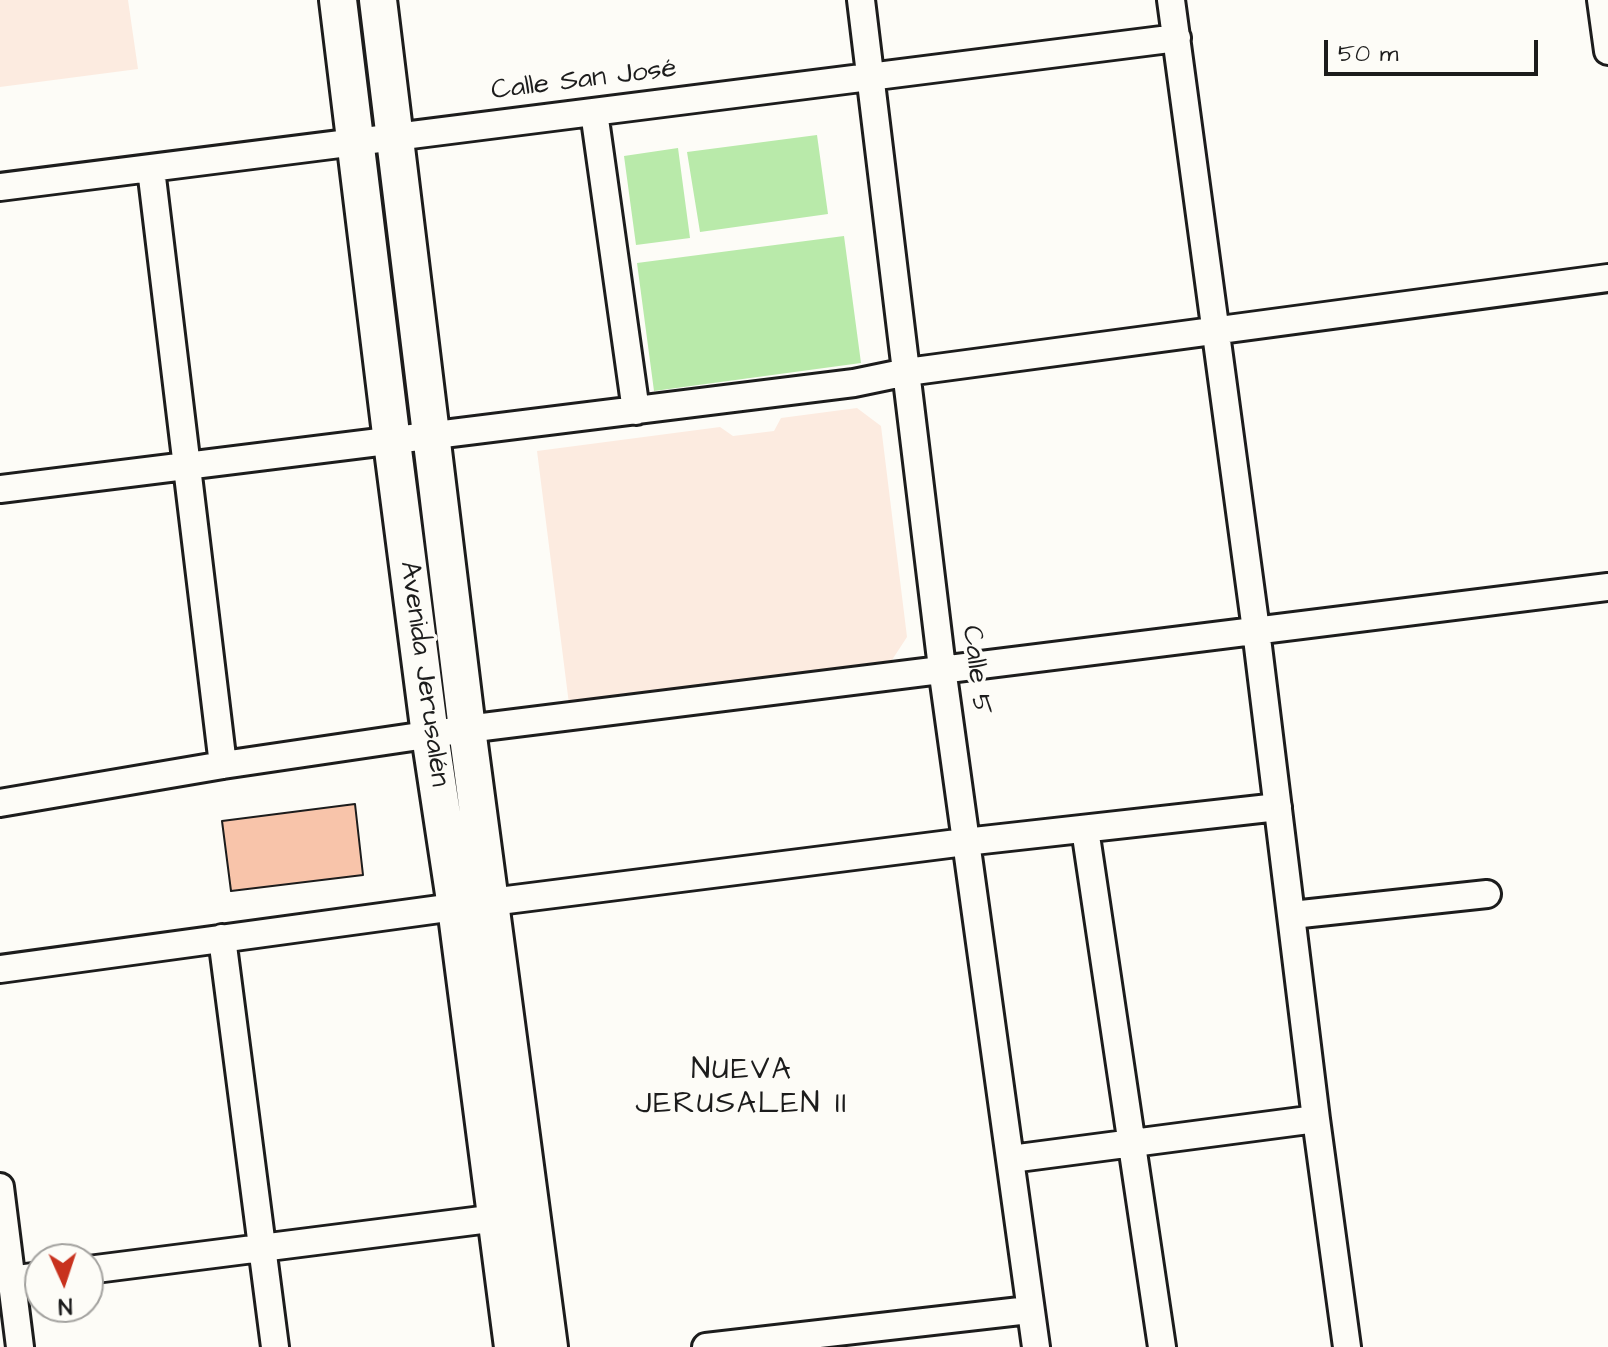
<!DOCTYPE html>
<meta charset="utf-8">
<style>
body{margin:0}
#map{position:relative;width:1608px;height:1347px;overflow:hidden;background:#fdfcf7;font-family:"Architects Daughter",sans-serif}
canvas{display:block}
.north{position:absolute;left:24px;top:1243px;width:80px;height:80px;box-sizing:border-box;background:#fdfcf7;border:2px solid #a3a29f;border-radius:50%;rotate:177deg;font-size:22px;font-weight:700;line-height:32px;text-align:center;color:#1c1c1c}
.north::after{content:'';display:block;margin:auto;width:28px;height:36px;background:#c8321e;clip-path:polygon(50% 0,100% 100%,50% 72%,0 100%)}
.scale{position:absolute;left:1324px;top:40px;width:214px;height:36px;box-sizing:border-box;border:4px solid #1c1c1c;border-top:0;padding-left:10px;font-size:24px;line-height:28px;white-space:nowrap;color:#1c1c1c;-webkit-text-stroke:6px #fdfcf7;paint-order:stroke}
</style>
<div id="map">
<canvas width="1608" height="1347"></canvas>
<div class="north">N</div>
<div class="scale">50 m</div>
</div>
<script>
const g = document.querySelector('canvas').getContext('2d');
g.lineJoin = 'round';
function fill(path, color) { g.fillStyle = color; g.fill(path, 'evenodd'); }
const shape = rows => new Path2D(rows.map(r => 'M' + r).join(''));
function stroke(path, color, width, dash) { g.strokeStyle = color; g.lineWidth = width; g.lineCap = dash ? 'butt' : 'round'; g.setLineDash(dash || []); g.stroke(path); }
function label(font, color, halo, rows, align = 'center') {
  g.font = font + ' "Architects Daughter",sans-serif'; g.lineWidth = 7; g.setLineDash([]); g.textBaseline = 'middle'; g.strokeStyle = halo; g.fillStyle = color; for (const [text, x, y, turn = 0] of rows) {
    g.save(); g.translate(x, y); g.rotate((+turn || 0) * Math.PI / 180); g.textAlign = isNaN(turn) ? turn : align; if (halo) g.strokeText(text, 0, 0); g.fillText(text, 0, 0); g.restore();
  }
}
const built = shape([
 [0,0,128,0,138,69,0,87],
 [857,408,881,426,907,637,892,660,569,704,537,451,720,427,733,436,774,431,781,418]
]);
const green = shape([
 [817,135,828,214,700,232,687,152],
 [678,148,690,238,636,245,624,156],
 [844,236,861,363,654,391,637,263]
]);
const building = shape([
 [355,804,363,875,231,891,222,821,355,804]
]);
const street = shape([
 [861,0,942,668,1036,1347],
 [1171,0,1256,630,1316,1119,1347,1347],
 [1601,0,1608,51],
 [594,112,636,411],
 [151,169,223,765],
 [0,187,1177,38],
 [0,489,854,383,907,372,1608,278],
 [0,803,223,765,467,729,1608,587],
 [1085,829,1162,1347],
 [1292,915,1487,894],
 [222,938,275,1347],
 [0,969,491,902,965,842,1278,807],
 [1011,1159,1316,1119],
 [0,1187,20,1347],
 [88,1270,513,1216],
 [11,1280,40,1276],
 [706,1347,1029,1310]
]);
const secondary = shape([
 [338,0,392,442,430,735,456,907,513,1347],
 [378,0,467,729,549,1347]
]);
const streetNames = [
 ["Calle San José",584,81,-7],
 ["Calle 5",975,670,83],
 ["Avenida Jerusalén",423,674,82]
];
const neighbourhoodNames = [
 ["NUEVA",742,1072],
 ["JERUSALEN II",742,1106]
];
fill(built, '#fcebe0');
fill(green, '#b9eaaa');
fill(building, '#f8c4aa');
stroke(building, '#1c1c1c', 2);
stroke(street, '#1c1c1c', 32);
stroke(secondary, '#1c1c1c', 42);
stroke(street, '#fdfcf7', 26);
stroke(secondary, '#fdfcf7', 36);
label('28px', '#1c1c1c', '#fdfcf7', streetNames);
g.letterSpacing = '2px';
label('30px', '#1c1c1c', '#fdfcf7', neighbourhoodNames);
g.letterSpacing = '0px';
</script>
